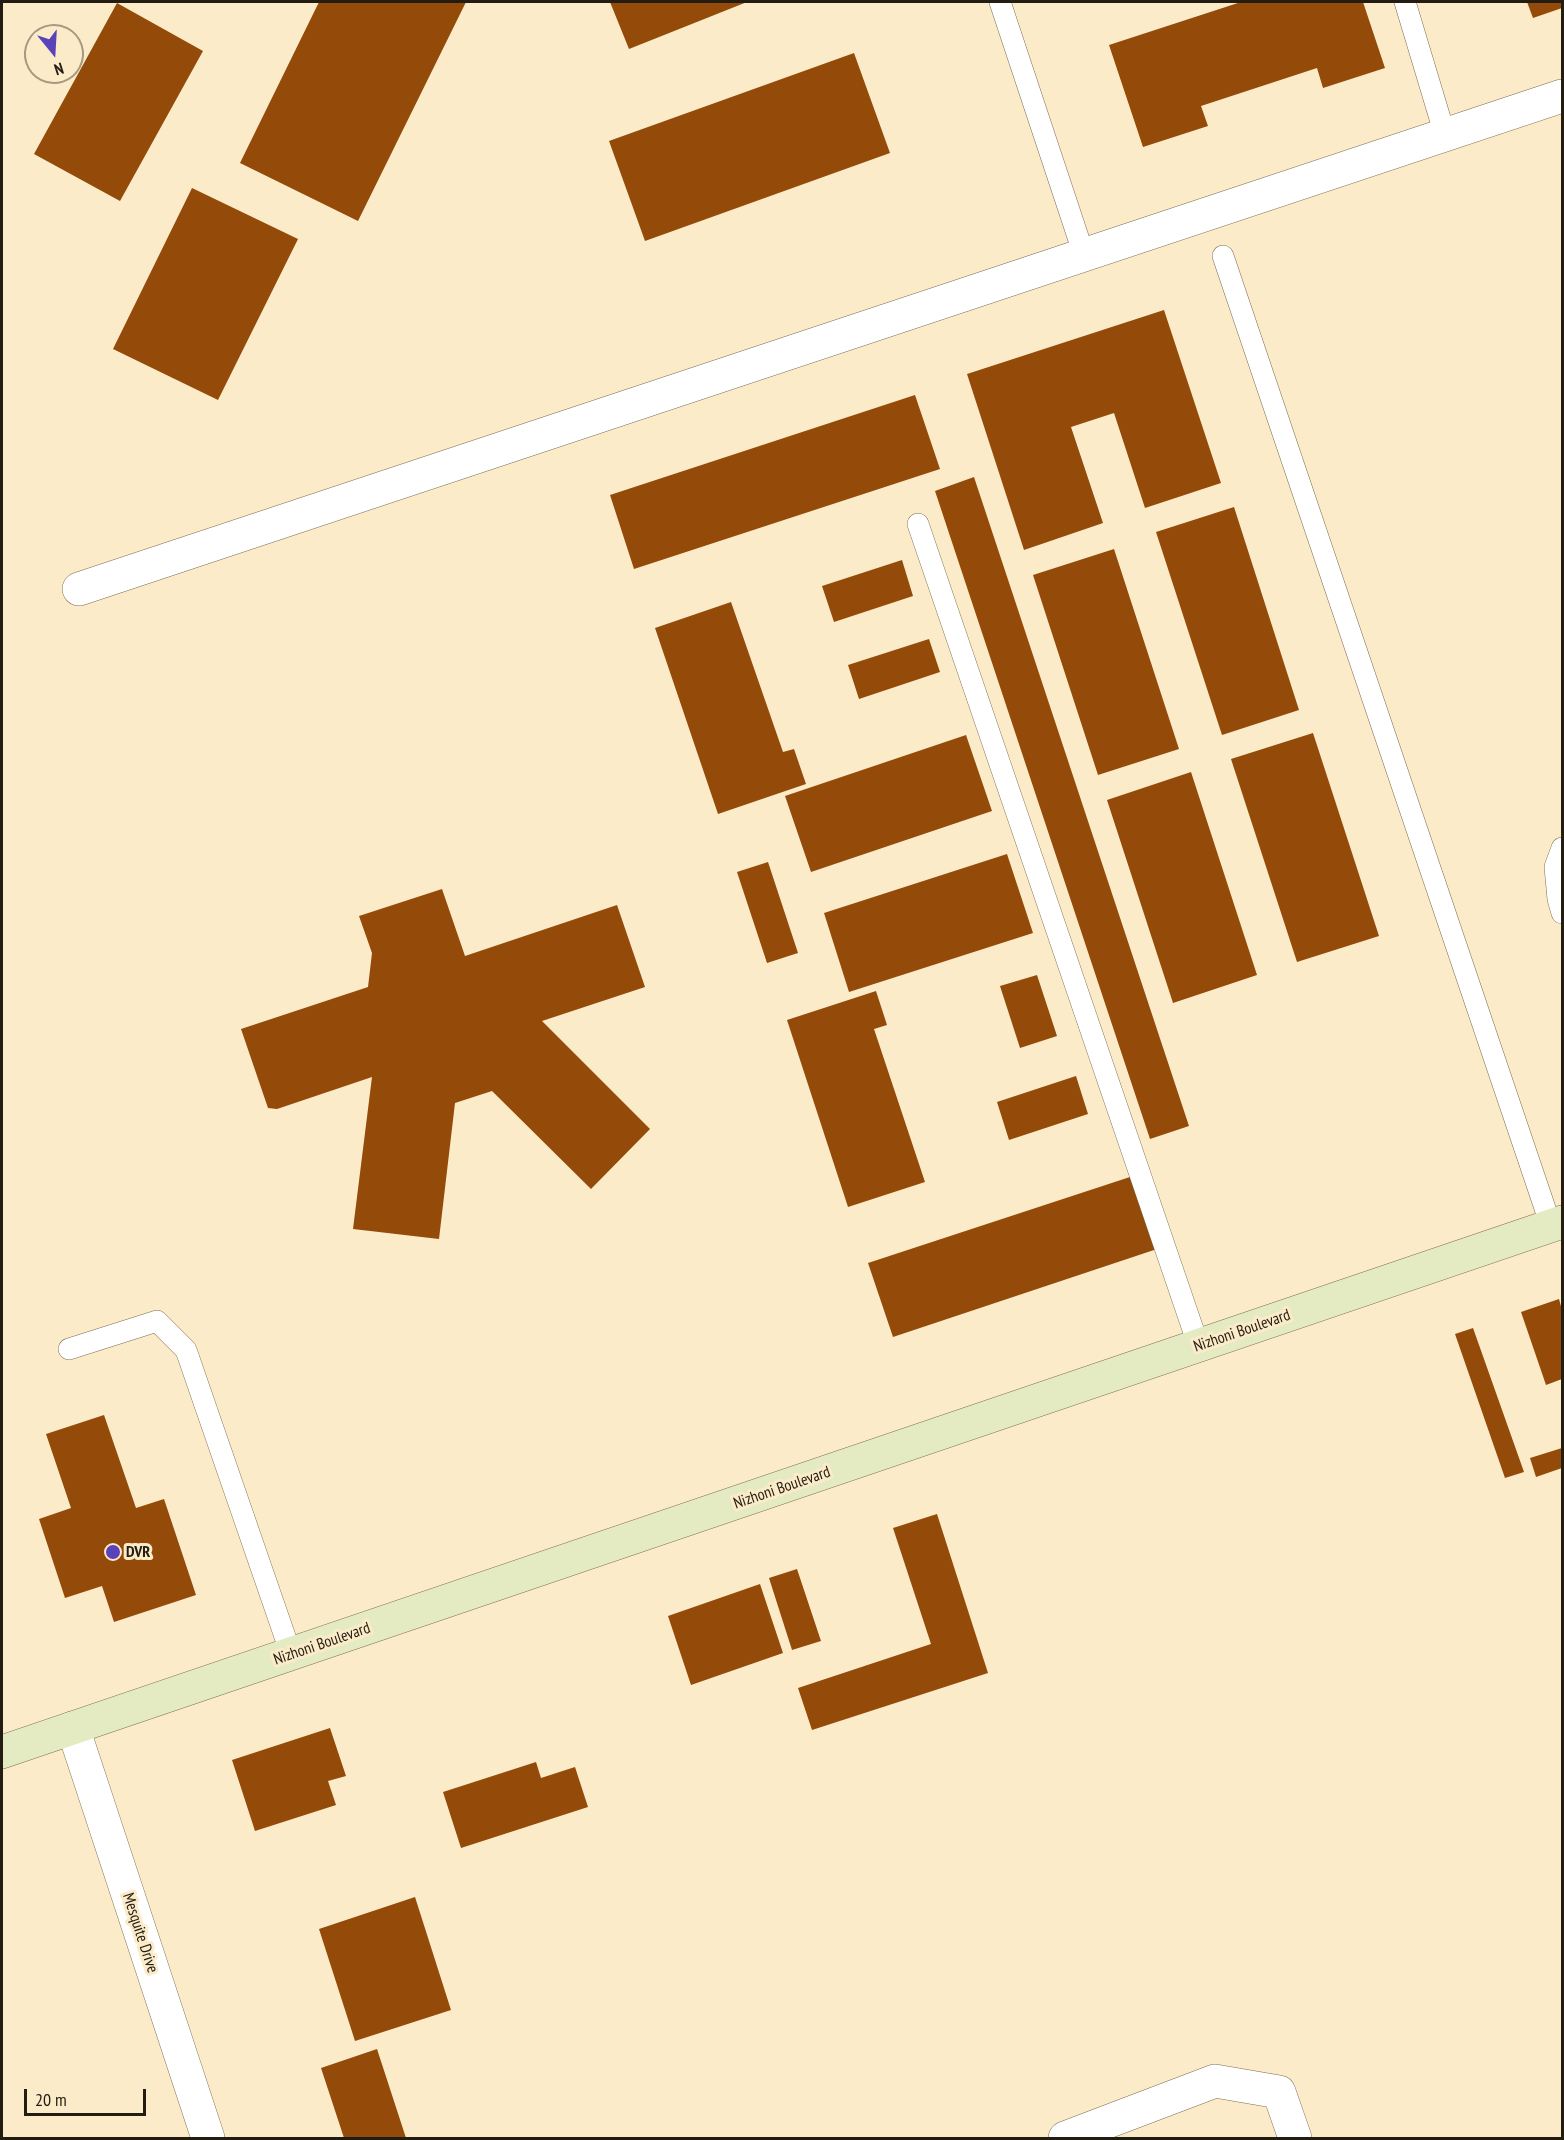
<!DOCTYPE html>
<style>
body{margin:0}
#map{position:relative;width:1564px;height:2140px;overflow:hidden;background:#fbebc9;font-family:"PT Sans Narrow",sans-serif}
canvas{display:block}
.frame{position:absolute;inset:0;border:3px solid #231d11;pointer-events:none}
.north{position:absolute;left:24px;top:24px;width:60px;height:60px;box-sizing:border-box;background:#fbebc9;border:2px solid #a5997f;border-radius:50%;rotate:162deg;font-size:16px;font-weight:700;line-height:24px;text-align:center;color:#231d11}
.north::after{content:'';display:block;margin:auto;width:21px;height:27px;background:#5a42ba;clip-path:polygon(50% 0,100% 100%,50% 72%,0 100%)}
.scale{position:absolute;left:24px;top:2089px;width:122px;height:27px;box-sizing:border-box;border:3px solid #231d11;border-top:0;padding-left:8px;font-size:18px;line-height:21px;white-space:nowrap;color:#231d11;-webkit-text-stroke:4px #fbebc9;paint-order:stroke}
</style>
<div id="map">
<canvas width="1564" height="2140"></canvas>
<div class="frame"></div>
<div class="north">N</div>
<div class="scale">20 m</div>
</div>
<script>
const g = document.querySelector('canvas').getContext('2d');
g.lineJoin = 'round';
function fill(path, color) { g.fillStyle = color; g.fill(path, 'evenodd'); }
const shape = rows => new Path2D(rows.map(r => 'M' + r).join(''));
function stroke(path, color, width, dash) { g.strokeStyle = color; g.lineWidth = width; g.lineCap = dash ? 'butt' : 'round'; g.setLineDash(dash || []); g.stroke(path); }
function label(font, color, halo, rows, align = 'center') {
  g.font = font + ' "PT Sans Narrow",sans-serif'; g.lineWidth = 6; g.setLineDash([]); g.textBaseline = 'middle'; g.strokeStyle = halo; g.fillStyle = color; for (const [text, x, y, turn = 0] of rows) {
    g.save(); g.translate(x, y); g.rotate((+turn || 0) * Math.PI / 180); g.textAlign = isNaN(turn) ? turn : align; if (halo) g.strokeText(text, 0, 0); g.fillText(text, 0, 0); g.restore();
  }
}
const building = shape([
 [319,2,466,2,358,221,240,163],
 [610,2,747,2,629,49],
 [1241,2,1363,2,1385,68,1323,88,1317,68,1201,106,1208,126,1143,147,1109,45],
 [1527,2,1562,2,1562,8,1533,18],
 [117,3,203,51,120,201,34,154],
 [854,53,890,153,645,241,609,141],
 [192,188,298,239,218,400,113,349],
 [1164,310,1221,483,1145,508,1114,413,1071,427,1103,523,1024,550,967,374],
 [915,395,940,469,634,569,610,495],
 [974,477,1189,1126,1150,1139,935,491],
 [1234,507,1299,710,1222,735,1156,532],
 [1114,549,1179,749,1098,775,1033,575],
 [902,560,913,596,834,622,822,586],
 [731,602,783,752,794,749,806,784,718,814,655,628],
 [929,639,940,672,859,699,848,665],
 [1313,733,1379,936,1297,962,1231,759],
 [966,735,992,811,811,872,785,796],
 [1191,772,1257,975,1173,1003,1107,800],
 [1007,854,1033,933,849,992,824,913],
 [768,862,798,953,767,963,737,872],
 [442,889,465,956,617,905,645,987,542,1021,650,1129,591,1189,492,1091,455,1103,439,1239,353,1229,372,1077,277,1109,268,1108,241,1029,368,987,372,953,359,916],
 [1037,975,1057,1036,1020,1048,1000,986],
 [876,991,887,1025,874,1029,925,1182,848,1207,787,1020],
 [1076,1076,1088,1114,1009,1140,997,1102],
 [1133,1176,1157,1249,893,1337,868,1263],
 [1559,1299,1562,1310,1562,1379,1546,1385,1521,1312],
 [1473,1328,1524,1472,1505,1478,1455,1334],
 [104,1415,136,1508,164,1499,196,1595,114,1622,102,1586,65,1598,39,1519,71,1508,46,1434],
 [1562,1448,1562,1468,1536,1477,1530,1458],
 [937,1514,988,1673,812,1730,798,1688,931,1644,893,1528],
 [797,1569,821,1641,792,1650,769,1578],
 [760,1584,783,1653,691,1685,668,1616],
 [330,1728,346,1776,328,1781,336,1805,255,1831,232,1760],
 [536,1762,541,1778,575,1767,588,1807,461,1848,443,1792],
 [415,1897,451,2010,355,2041,319,1929],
 [377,2049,406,2138,344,2138,321,2068]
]);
const service = shape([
 [1000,2,1084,255],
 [1405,2,1445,135],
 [1223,256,1551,1226],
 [918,524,1199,1347],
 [1562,848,1555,867,1558,899,1562,913],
 [69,1349,157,1321,186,1350,291,1654]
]);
const minor = shape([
 [79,589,1562,96],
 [73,1728,208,2138],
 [1065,2138,1215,2081,1279,2092,1295,2138]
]);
const secondary = shape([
 [2,1752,1562,1222]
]);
const markers = [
 [113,1552,8,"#5a42ba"]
];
const streetNames = [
 ["Nizhoni Boulevard",1242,1331,-19],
 ["Nizhoni Boulevard",782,1488,-19],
 ["Nizhoni Boulevard",322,1644,-19],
 ["Mesquite Drive",140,1933,72]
];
const poiNames = [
 ["DVR",126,1552]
];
fill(building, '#944a08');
stroke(service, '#7d6e50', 22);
stroke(minor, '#7d6e50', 34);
stroke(secondary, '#7d6e50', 34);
stroke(service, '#fff', 21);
stroke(minor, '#fff', 33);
stroke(secondary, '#e4eac1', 33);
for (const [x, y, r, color] of markers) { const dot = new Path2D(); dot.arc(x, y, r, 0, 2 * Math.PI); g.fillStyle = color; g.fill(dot); stroke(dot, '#fbebc9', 2); }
label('16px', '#231d11', '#fbebc9', streetNames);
label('bold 16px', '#231d11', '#fbebc9', poiNames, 'left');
</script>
